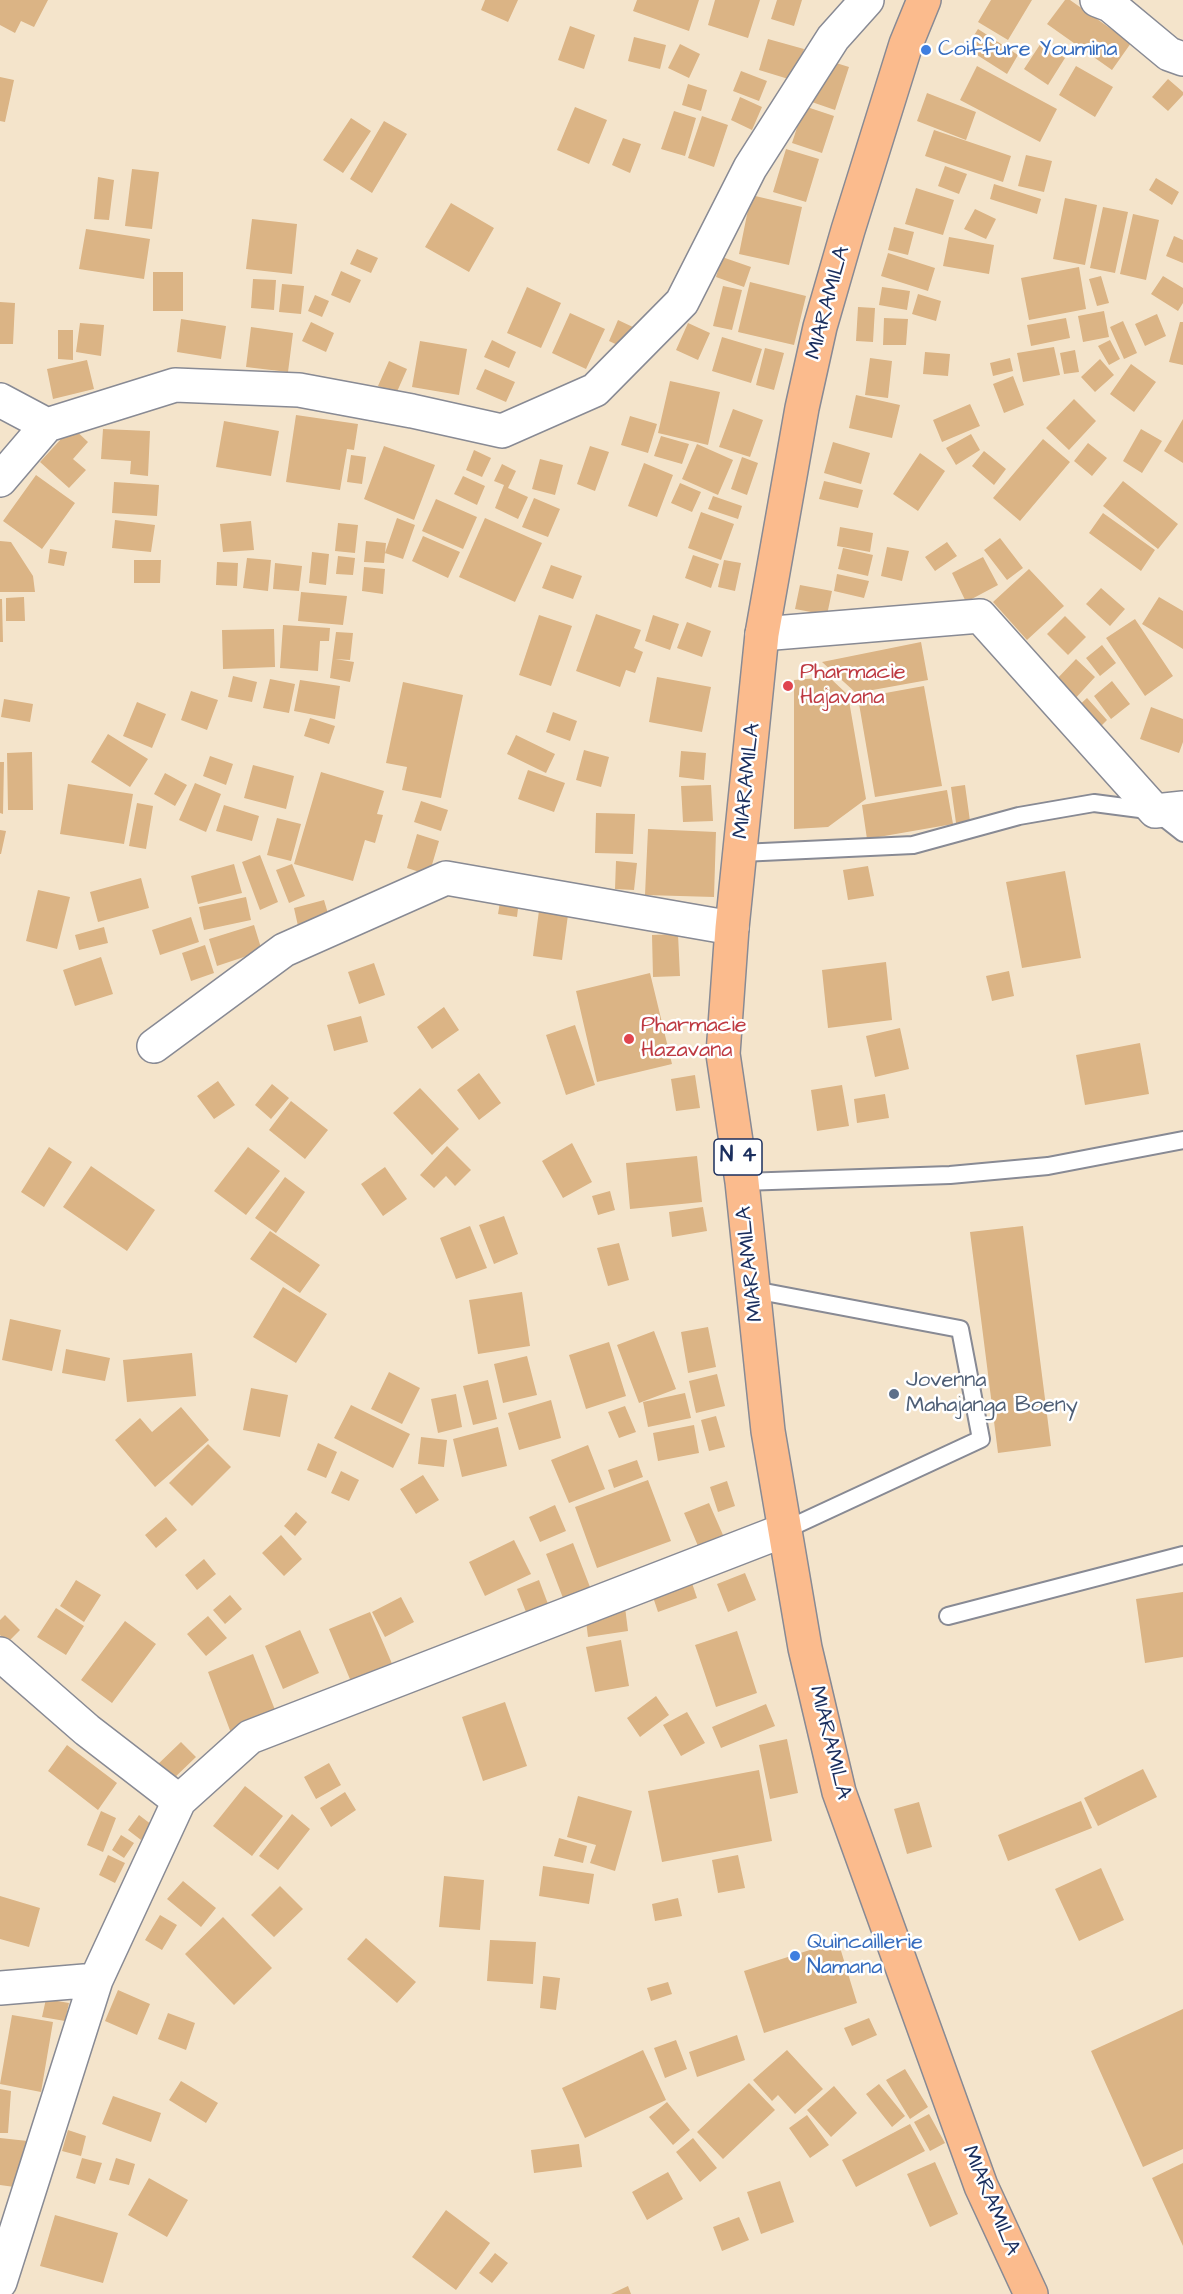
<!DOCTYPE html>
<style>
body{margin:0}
canvas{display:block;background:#f4e4cb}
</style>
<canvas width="1183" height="2294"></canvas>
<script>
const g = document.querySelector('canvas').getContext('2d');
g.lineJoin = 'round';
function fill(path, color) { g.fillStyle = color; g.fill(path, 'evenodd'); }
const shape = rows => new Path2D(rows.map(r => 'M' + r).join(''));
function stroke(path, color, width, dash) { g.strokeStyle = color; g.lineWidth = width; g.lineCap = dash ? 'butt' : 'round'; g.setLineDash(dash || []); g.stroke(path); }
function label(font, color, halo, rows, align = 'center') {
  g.font = font + ' "Architects Daughter",sans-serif'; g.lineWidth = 5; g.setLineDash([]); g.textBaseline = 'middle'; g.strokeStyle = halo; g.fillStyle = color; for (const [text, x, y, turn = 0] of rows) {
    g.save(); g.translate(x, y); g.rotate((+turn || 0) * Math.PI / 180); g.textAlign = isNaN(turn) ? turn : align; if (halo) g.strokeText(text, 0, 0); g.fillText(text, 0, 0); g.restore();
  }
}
const building = shape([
 [0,0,48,0,34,27,21,21,15,33,0,25],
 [485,0,518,0,508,22,481,10],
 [637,0,699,0,689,31,633,11],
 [715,0,760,0,748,38,708,25],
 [777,0,802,0,794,26,771,19],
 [991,0,1032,0,1008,40,978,22],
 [1065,0,1070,0,1131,43,1112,70,1047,24],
 [570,26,595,35,584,69,558,60],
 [978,29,1018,55,1007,74,966,48],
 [634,37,666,45,660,69,628,61],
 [768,39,804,49,795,81,759,70],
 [1041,43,1065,58,1048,85,1024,69],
 [680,44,700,54,689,78,668,68],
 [820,58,849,67,835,110,806,100],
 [977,66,1057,109,1040,142,960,100],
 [1076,66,1113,87,1095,117,1059,95],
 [741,71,767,81,759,101,733,91],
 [0,77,14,80,5,122,0,121],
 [1168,79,1183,92,1183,95,1168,111,1152,97],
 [688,84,707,90,701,111,682,105],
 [927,93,976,112,966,140,917,121],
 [740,97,762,107,752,130,731,120],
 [804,106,834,116,822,153,792,143],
 [575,107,607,120,589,164,557,150],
 [674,111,696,118,685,156,661,149],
 [702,116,728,125,714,167,688,158],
 [351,118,371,131,343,173,323,160],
 [384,121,407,134,372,193,350,179],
 [934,130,1011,156,1003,182,925,156],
 [623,138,641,144,630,173,612,165],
 [786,149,819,159,806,202,773,192],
 [1026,155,1052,161,1044,192,1018,186],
 [945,166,967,174,959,194,938,186],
 [132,169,159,172,152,229,125,226],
 [98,177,114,180,109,220,94,219],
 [1156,178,1179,192,1172,205,1149,190],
 [994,184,1041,199,1037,214,990,199],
 [916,188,954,200,943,235,905,224],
 [751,195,802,207,789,265,739,254],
 [1065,198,1097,205,1085,265,1053,259],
 [451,203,494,228,469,272,425,247],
 [1103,207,1128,212,1115,273,1090,268],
 [975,209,996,219,986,239,964,229],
 [1133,214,1159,220,1146,280,1120,274],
 [252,219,297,224,292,274,246,269],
 [894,227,914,232,908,255,888,250],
 [86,229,150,239,144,279,79,269],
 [1174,236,1183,240,1183,263,1166,256],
 [949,237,994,245,989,274,943,266],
 [357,249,378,258,371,273,350,264],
 [888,253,935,268,928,291,881,276],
 [722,257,751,267,744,287,716,277],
 [1079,267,1086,309,1029,320,1021,278],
 [341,271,361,280,350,303,331,295],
 [153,272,183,272,183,311,153,311],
 [1101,276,1109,303,1097,306,1089,279],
 [1163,276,1183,288,1183,303,1178,311,1151,294],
 [253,279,276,280,274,310,251,308],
 [750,282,806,296,794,345,738,332],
 [282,284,304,286,301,314,279,312],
 [723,286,742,290,732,330,713,326],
 [527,287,561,303,541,348,507,333],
 [882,287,910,291,907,310,879,305],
 [918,294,941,301,936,321,912,314],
 [315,295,329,301,322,317,308,311],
 [0,302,15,303,13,344,0,344],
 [858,307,875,308,873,342,856,341],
 [1104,311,1109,337,1083,342,1078,316],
 [570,313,605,329,586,369,552,353],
 [1157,314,1166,336,1145,346,1135,324],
 [884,318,908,319,906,345,883,345],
 [1066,318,1070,338,1031,346,1027,325],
 [181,319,226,326,221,359,177,352],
 [618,320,635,328,626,349,609,341],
 [1123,321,1137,353,1124,359,1110,327],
 [311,322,334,333,326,352,302,341],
 [1180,322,1183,322,1183,365,1169,362],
 [80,323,104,325,101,356,76,352],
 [688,323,710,333,698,360,676,350],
 [251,327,293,333,288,372,246,367],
 [58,330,73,330,73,360,58,359],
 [722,337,762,349,751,383,712,371],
 [492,340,516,352,509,368,484,357],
 [1110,340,1120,359,1109,365,1098,346],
 [420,341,467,349,459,395,412,387],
 [1054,347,1060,375,1023,382,1017,353],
 [765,348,784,353,774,390,756,385],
 [1075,350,1079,372,1064,374,1060,353],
 [925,352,950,354,948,376,923,374],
 [870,358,892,361,888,398,865,395],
 [1010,358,1013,371,993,376,990,363],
 [1100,359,1114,375,1095,392,1081,377],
 [87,360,94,389,53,399,47,369],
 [389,361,407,369,396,394,378,386],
 [1131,364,1156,382,1134,412,1110,394],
 [485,369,515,382,506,402,476,389],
 [1013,376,1024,405,1004,413,993,384],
 [670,381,720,392,708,445,658,433],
 [856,395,900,405,892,438,849,428],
 [1074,399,1096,421,1069,450,1046,428],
 [970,404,980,426,942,442,933,420],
 [733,409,763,420,750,457,719,447],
 [296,415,358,424,354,450,347,449,340,490,286,482],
 [630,416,657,424,648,453,621,445],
 [1183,419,1183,463,1164,451],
 [224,421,279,431,271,476,216,467],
 [72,427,88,442,73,459,86,470,69,488,40,462],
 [103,429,150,431,148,476,130,474,131,461,101,459],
 [1141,429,1162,441,1142,473,1123,461],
 [971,434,980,450,956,465,946,448],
 [661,436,689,444,682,464,654,456],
 [1043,439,1070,462,1020,521,993,498],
 [833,442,870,453,861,484,824,473],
 [1088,443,1107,458,1092,476,1074,461],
 [697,444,733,460,718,495,682,479],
 [384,446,435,465,414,520,364,499],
 [590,446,609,452,595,491,577,484],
 [474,450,491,458,482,477,466,470],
 [984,451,1006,469,994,485,972,466],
 [920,453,945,471,918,511,893,494],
 [351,455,366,457,362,484,347,482],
 [742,457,758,463,747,495,731,489],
 [540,459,563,465,555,495,532,489],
 [644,463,673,475,657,517,628,506],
 [502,464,516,471,508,488,528,497,518,519,495,508,504,485,494,481],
 [36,475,75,503,42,549,3,521],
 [463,476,485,486,477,505,454,494],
 [824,481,863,490,858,508,819,499],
 [1123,481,1178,524,1158,549,1103,506],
 [114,482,159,485,157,516,112,513],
 [680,483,701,492,692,512,671,503],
 [713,496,742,506,738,519,708,509],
 [534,498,560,509,548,537,522,527],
 [436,499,477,517,463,549,422,531],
 [701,512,734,524,721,560,688,548],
 [1103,513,1155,550,1141,571,1089,533],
 [397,518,415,525,403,559,385,553],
 [485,518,542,543,515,602,459,577],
 [115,520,155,525,151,552,112,548],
 [251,521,254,550,223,552,220,524],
 [338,523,358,525,355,553,335,551],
 [840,527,873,533,870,552,837,546],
 [423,536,460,552,448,578,412,561],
 [1000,538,1023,568,1007,580,984,550],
 [0,541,11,542,33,576,35,592,0,592],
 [366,541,386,543,384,563,364,562],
 [947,542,957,556,935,571,925,557],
 [887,547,909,551,902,581,881,576],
 [843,548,873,555,868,576,838,569],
 [50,549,67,552,64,566,48,563],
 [312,552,329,554,326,585,309,583],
 [693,555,719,564,711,588,685,578],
 [338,556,355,558,353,575,336,574],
 [983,557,998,585,966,602,952,573],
 [247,558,271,560,268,591,243,588],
 [134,560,161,560,160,583,134,583],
 [724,560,741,563,735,591,718,587],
 [217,562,238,563,237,586,216,585],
 [275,563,302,566,299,591,273,589],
 [551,565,582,576,573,599,542,588],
 [364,567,385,569,383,594,362,591],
 [1029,569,1064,606,1027,640,993,602],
 [837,574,869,581,864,598,834,591],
 [800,585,832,591,827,615,795,609],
 [1101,588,1125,609,1110,626,1086,604],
 [301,592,347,596,343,625,298,621],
 [24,597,25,621,6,621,6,598],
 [1159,597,1183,611,1183,649,1142,624],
 [0,599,2,599,3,642,0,642],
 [596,614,641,630,634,648,643,652,635,673,626,670,620,687,576,671],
 [539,615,572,626,551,686,519,675],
 [653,615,679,624,670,650,645,641],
 [1065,616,1086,637,1068,655,1047,634],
 [1135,619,1173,676,1145,696,1106,638],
 [687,622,711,631,702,657,677,648],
 [283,625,330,628,329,641,320,641,318,671,280,668],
 [274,629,275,667,223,669,222,630],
 [336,632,353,633,350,660,335,659,354,662,350,682,330,678],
 [921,642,928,680,856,693,822,662],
 [1102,645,1116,663,1100,676,1086,658],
 [1076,659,1095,677,1072,702,1053,683],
 [233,676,257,682,252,702,228,697],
 [657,677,711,687,702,732,649,722],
 [829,677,848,695,866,799,828,827,794,829,794,680],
 [270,679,295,684,289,713,263,708],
 [300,680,340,686,335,719,294,711],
 [1112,681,1130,704,1111,719,1094,696],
 [403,682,463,695,441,798,402,790,407,767,386,763],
 [924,686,942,786,875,797,858,698],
 [191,691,218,700,207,730,181,720],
 [1087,698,1107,720,1096,731,1076,708],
 [4,699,33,704,30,722,1,717],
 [137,702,166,714,152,748,123,736],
 [1151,707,1183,719,1183,742,1179,753,1140,739],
 [553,712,577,721,570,741,546,732],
 [310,718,335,726,329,744,304,736],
 [108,734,148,759,130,787,91,762],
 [516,735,555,754,546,773,507,754],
 [584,750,609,757,601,787,576,780],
 [681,751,706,753,704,780,679,777],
 [32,752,33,810,8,810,7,753],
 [210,756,233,764,226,785,203,776],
 [0,762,4,762,3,814,0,813],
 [253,765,294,776,286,809,244,798],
 [528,770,565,783,554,812,518,799],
 [321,772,384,791,377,814,383,815,375,843,365,840,353,881,294,864],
 [165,773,187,785,175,806,154,794],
 [195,783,221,794,206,832,179,820],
 [68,784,133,794,124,844,60,834],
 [711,785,713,821,683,822,681,786],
 [965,785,970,821,956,823,951,787],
 [947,790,953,824,867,839,862,805],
 [421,801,448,810,441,831,414,822],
 [137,803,153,806,146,849,129,846],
 [224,805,259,816,252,841,216,831],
 [596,813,635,814,633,854,595,853],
 [277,818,301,824,291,861,267,855],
 [648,829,716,832,714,897,645,895],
 [0,830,6,831,1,854,0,854],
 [417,834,439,841,429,875,407,868],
 [260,855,278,902,260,910,242,862],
 [616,861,637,863,634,890,615,889],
 [234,864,242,893,198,904,191,876],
 [292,864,305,896,289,903,276,870],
 [868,866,874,896,848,900,843,870],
 [1065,871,1081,958,1022,968,1006,882],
 [141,878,149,908,98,922,90,892],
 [38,890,70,897,57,949,26,941],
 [501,896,519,900,517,917,498,914],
 [246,897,251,920,204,930,199,907],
 [324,900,329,917,298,926,294,908],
 [540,903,569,907,562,960,533,956],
 [191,917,199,942,160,955,152,930],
 [254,925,262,951,217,966,209,939],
 [104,927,108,943,79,950,75,935],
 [678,934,680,976,653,977,652,935],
 [205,945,214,973,191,981,182,953],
 [101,957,113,994,75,1006,63,970],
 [886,962,892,1020,828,1028,822,970],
 [374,963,385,995,359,1004,348,972],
 [1009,971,1014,996,992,1001,986,976],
 [650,973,672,1064,597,1082,576,991],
 [444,1007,459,1030,432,1049,417,1027],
 [361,1016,368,1042,334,1051,327,1025],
 [575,1025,595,1085,566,1095,546,1035],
 [900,1028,909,1069,875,1077,866,1036],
 [1140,1043,1149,1094,1085,1105,1076,1055],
 [479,1073,501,1103,479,1120,457,1090],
 [695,1075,700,1108,676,1111,671,1079],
 [218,1081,235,1105,214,1119,197,1096],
 [272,1084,289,1098,271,1119,255,1105],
 [842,1085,849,1126,817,1131,811,1090],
 [420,1088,459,1129,432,1155,393,1113],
 [885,1094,889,1118,857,1123,854,1099],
 [291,1101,328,1130,305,1159,269,1130],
 [572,1143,592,1182,563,1198,542,1161],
 [447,1146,471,1170,455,1186,446,1176,434,1188,420,1175],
 [49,1147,72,1162,44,1207,21,1192],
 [248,1147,280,1171,246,1215,214,1191],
 [697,1156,702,1202,630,1209,626,1163],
 [91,1166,155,1210,127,1251,63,1207],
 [385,1167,407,1199,383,1216,361,1184],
 [285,1177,305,1192,276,1233,255,1218],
 [610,1191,615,1210,598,1215,592,1196],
 [703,1207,707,1231,672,1237,669,1212],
 [504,1216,518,1254,494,1264,479,1225],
 [470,1226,487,1268,456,1279,440,1238],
 [1023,1226,1051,1446,998,1453,970,1232],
 [270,1231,320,1265,300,1293,250,1259],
 [619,1243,629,1280,608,1286,597,1248],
 [283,1287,327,1314,296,1363,253,1337],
 [522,1292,530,1346,478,1354,469,1300],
 [10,1319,61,1330,52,1371,2,1360],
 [708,1327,716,1367,688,1373,681,1332],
 [654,1331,676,1389,639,1403,617,1345],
 [609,1342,626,1396,586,1409,569,1355],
 [66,1349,110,1358,105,1381,62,1373],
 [192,1353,196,1396,127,1402,123,1360],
 [527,1356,537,1395,503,1403,494,1364],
 [389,1372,420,1388,402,1424,371,1409],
 [717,1374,725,1406,696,1413,689,1381],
 [488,1380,497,1419,473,1425,463,1386],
 [251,1388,288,1395,280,1437,243,1430],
 [685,1393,691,1418,648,1427,643,1402],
 [456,1394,462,1427,438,1433,431,1399],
 [551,1400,561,1438,519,1450,508,1413],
 [351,1405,410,1434,393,1468,334,1438],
 [625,1406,636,1432,619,1438,608,1412],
 [181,1407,209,1440,155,1487,115,1440,140,1418,152,1432],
 [716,1416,725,1447,709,1451,701,1420],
 [694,1425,699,1453,658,1461,653,1433],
 [498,1427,507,1466,462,1477,453,1439],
 [421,1437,447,1440,444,1467,418,1464],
 [318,1443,337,1452,326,1478,307,1470],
 [208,1444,231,1467,192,1506,169,1483],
 [588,1445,605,1489,569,1503,551,1460],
 [637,1460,643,1477,614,1488,608,1470],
 [341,1471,359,1480,349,1501,331,1493],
 [423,1475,439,1500,416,1514,400,1489],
 [648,1480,671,1541,597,1568,575,1507],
 [727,1481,735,1506,718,1512,710,1487],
 [709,1503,723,1535,698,1546,684,1513],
 [555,1505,566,1531,540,1542,529,1517],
 [296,1512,307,1522,295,1536,284,1526],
 [166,1517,177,1530,156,1548,145,1535],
 [281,1535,302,1559,284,1576,262,1553],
 [514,1540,531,1574,485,1596,469,1562],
 [573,1543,590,1587,563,1598,546,1554],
 [204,1559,216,1574,197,1590,185,1575],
 [745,1573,756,1600,728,1612,717,1584],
 [690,1577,697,1598,658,1612,651,1591],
 [76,1580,101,1595,84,1622,60,1606],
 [539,1580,548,1604,526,1612,517,1589],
 [1183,1592,1183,1657,1145,1663,1136,1599],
 [230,1595,242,1609,225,1624,213,1610],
 [401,1597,414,1622,385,1637,372,1612],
 [625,1607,628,1631,588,1637,585,1613],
 [56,1608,84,1626,66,1655,37,1637],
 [370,1612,393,1666,352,1684,329,1629],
 [5,1615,20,1630,7,1643,0,1635,0,1620],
 [208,1616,227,1638,206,1656,187,1634],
 [125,1621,156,1644,112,1703,81,1680],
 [300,1630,319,1673,283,1689,265,1646],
 [737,1631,757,1693,716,1707,695,1645],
 [621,1640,629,1686,595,1692,586,1647],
 [253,1654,277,1715,231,1733,208,1672],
 [656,1696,669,1715,640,1737,627,1718],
 [505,1702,527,1766,483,1781,462,1717],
 [766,1704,775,1726,721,1748,712,1727],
 [687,1712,705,1743,681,1756,663,1725],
 [787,1739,798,1793,770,1799,759,1745],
 [181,1742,196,1757,170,1782,155,1767],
 [67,1745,117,1783,98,1810,48,1771],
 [329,1763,341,1785,316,1799,304,1777],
 [1143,1769,1157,1797,1098,1826,1084,1798],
 [759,1770,772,1841,662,1862,648,1791],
 [245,1786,283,1816,252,1856,213,1826],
 [345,1792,356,1810,331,1827,320,1808],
 [578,1796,632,1811,615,1871,590,1863,596,1845,567,1837],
 [1081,1801,1092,1828,1008,1861,998,1835],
 [919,1802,932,1847,907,1854,894,1809],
 [101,1811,116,1818,103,1852,87,1845],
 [292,1814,310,1829,278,1870,259,1856],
 [139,1815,152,1825,141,1840,128,1830],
 [121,1835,134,1843,124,1858,112,1850],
 [559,1838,587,1846,583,1863,554,1856],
 [108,1855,125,1863,115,1883,99,1875],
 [738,1855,745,1888,718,1893,712,1860],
 [543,1866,594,1874,589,1904,539,1896],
 [1101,1868,1124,1920,1079,1941,1055,1889],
 [444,1876,484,1880,480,1930,439,1927],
 [183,1881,216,1908,201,1927,167,1899],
 [280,1886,303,1909,274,1937,251,1915],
 [0,1896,40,1908,29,1947,0,1939],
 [678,1898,682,1916,655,1921,652,1904],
 [160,1915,177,1925,162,1950,145,1940],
 [223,1917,272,1968,234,2005,185,1954],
 [366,1938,416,1982,397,2003,347,1959],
 [490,1940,536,1942,533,1984,487,1981],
 [838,1941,857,2003,764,2033,744,1971],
 [543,1976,560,1978,556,2010,540,2008],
 [668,1982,672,1994,651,2001,647,1988],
 [118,1990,150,2004,137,2035,105,2021],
 [46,1999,69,2003,65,2021,42,2017],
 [1183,2009,1183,2149,1143,2167,1091,2051],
 [168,2013,195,2023,186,2050,158,2039],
 [12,2015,53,2022,41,2092,0,2084],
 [869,2018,877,2035,852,2046,844,2028],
 [737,2035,745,2060,697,2077,689,2052],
 [676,2040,687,2069,665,2078,654,2048],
 [643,2050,666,2100,585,2138,562,2088],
 [787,2050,823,2089,795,2114,778,2095,772,2101,753,2080],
 [905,2069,928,2107,910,2119,886,2080],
 [181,2081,218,2103,206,2123,169,2100],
 [749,2083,775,2110,723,2159,697,2132],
 [879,2084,905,2116,892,2127,866,2094],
 [834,2086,857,2113,831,2137,807,2110],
 [0,2089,11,2091,8,2133,0,2133],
 [113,2096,161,2113,151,2142,102,2124],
 [667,2102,690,2130,673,2145,649,2117],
 [929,2114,945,2143,930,2151,914,2122],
 [807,2115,829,2145,810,2158,789,2128],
 [910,2124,925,2151,856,2187,842,2160],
 [68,2130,86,2136,81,2156,62,2151],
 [0,2138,37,2142,22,2188,0,2185],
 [693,2138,717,2168,700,2182,676,2152],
 [579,2144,582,2167,534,2173,531,2150],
 [82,2158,102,2163,95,2184,76,2178],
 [116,2158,135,2164,129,2185,109,2180],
 [935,2162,958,2214,930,2227,907,2174],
 [1183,2163,1183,2246,1152,2178],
 [668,2172,683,2199,647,2220,632,2192],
 [149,2178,188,2200,167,2237,128,2215],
 [780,2181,794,2222,761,2234,747,2192],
 [446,2210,490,2243,456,2290,412,2257],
 [55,2215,118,2233,103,2283,40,2266],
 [739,2217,749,2240,722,2251,713,2227],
 [495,2253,508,2263,492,2283,479,2273],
 [628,2286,631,2294,611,2294]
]);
const lane = shape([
 [741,853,913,845,1019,816,1094,803,1155,811,1183,833],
 [742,1182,950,1175,1048,1166,1183,1140],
 [754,1290,960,1329,981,1439,785,1530],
 [948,1616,1183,1555]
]);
const street = shape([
 [1097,0,1110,5,1169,54,1183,59],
 [0,400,47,425],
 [0,480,47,425,175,385,299,390,412,411,502,431,595,390,682,302,750,168,833,38,867,0],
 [762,634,980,616,1155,811,1183,808],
 [154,1046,284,950,446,878,732,928],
 [0,1654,87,1730,179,1801],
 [0,1988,96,1980],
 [0,2282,96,1980,179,1801,250,1737,785,1530]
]);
const primary = shape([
 [924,0,906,44,848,230,820,327,802,408,762,634,732,928,723,1054,742,1182,768,1431,805,1648,839,1792,981,2186,1031,2294]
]);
const markers = [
 [926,50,6,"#3f7fe0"],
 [788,686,6,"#e0444e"],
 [629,1039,6,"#e0444e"],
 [894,1394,6,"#5c6f8a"],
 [795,1956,6,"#3f7fe0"]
];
const shields = [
 [738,1157,48]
];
const shieldNames = [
 ["N 4",738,1157]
];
const shopNames = [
 ["Coiffure Youmina",938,50],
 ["Quincaillerie",807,1943],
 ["Namana",807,1968]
];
const streetNames = [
 ["MIARAMILA",829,303,-75],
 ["MIARAMILA",748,781,-84],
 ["MIARAMILA",751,1264,-96],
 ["MIARAMILA",829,1743,76],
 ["MIARAMILA",990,2201,67]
];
const healthNames = [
 ["Pharmacie",800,673],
 ["Hajavana",800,698],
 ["Pharmacie",641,1026],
 ["Hazavana",641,1051]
];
const serviceNames = [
 ["Jovenna",906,1381],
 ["Mahajanga Boeny",906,1406]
];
fill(building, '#dbb485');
stroke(lane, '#888a94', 20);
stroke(street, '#888a94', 36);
stroke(primary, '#888a94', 36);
stroke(lane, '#fff', 16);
stroke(street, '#fff', 33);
stroke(primary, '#fbbb8d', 33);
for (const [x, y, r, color] of markers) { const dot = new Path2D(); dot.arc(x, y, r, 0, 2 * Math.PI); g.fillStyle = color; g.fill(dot); stroke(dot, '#fff', 2); }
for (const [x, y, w] of shields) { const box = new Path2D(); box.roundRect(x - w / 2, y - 18, w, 36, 4.5); g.fillStyle = '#fff'; g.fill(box); stroke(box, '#1b2f5e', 1.5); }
label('bold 21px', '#1b2f5e', null, shieldNames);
label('22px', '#366cbe', '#fff', shopNames, 'left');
label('22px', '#1b2f5e', '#fff', streetNames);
label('22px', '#be3a42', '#fff', healthNames, 'left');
label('22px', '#4e5e75', '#fff', serviceNames, 'left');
</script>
